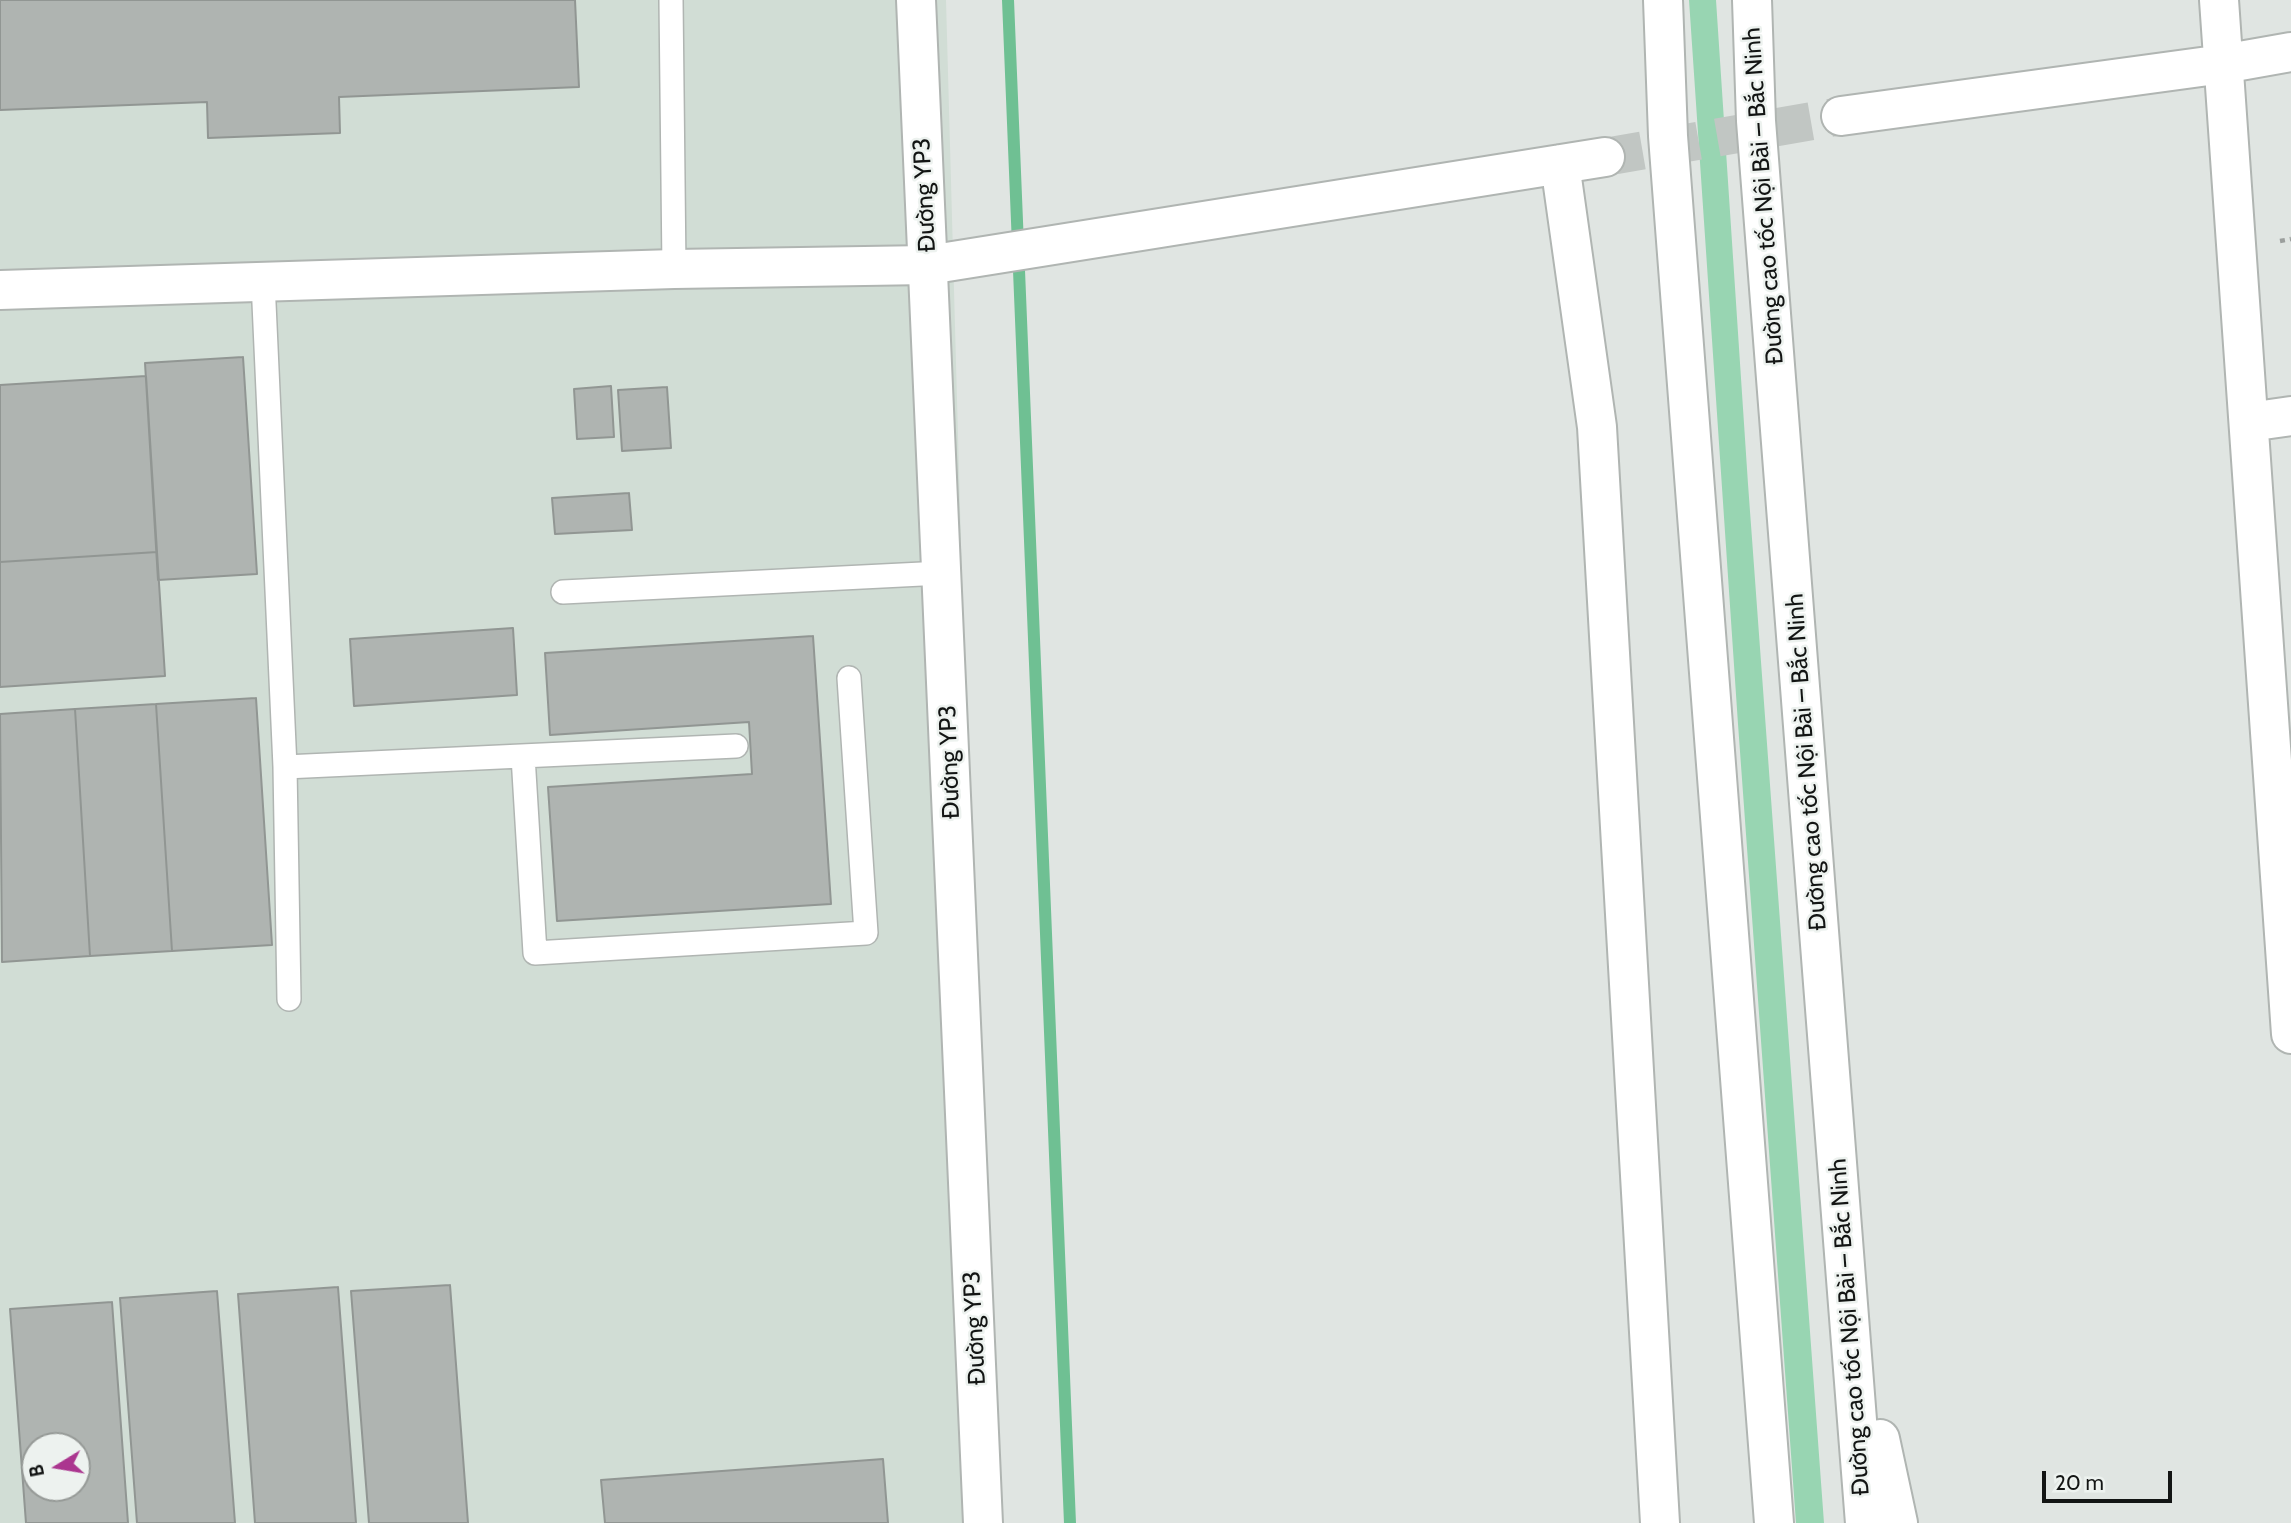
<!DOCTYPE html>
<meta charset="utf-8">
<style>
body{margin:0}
#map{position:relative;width:2291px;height:1523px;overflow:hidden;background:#e0e5e2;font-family:Cabin,sans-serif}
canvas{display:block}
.north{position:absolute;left:21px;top:1432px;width:70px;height:70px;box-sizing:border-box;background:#edf2ef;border:2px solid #969a97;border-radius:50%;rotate:259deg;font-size:19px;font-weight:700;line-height:28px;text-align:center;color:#131514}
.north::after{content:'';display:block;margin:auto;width:24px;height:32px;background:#ab368f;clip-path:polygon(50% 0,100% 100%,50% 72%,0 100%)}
.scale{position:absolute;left:2042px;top:1471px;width:130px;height:32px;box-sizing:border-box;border:4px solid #131514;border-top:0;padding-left:9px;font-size:21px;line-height:24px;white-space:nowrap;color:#131514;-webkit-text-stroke:5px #edf2ef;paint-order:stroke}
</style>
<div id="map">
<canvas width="2291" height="1523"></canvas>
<div class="north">B</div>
<div class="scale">20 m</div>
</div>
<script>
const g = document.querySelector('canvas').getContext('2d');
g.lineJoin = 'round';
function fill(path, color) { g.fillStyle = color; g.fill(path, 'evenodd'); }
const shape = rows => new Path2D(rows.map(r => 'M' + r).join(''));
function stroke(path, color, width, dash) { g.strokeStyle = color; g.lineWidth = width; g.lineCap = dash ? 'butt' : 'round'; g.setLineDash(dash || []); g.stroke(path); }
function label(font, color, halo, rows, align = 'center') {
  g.font = font + ' Cabin,sans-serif'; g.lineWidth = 5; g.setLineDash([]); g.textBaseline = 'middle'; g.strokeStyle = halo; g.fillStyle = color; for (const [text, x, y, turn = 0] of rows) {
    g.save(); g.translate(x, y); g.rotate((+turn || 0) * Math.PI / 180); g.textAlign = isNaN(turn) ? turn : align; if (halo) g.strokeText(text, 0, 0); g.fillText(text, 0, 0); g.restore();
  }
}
const built = shape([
 [0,0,946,0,988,1523,0,1523],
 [35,1446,77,1446,77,1488,35,1488]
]);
const green = shape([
 [1689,0,1716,0,1748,484,1824,1523,1796,1523,1738,724]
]);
const stream = shape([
 [1008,0,1070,1523]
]);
const building = shape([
 [0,0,575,0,579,87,339,97,340,133,208,138,207,102,0,110,0,0],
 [243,357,257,574,158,580,145,363,243,357],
 [146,376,157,552,0,562,0,385,146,376],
 [611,386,614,437,577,439,574,389,611,386],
 [667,387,671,448,622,451,618,390,667,387],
 [629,493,632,530,555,534,552,498,629,493],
 [157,552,165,676,0,687,0,562,157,552],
 [513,628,517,695,354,706,350,639,513,628],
 [813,636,831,904,557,921,548,787,752,774,749,722,550,735,545,653,813,636],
 [256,698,272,945,172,951,156,704,256,698],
 [156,704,172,951,90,956,75,709,156,704],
 [75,709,90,956,2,962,0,714,75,709],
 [450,1285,468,1523,369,1523,351,1291,450,1285],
 [338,1287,356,1523,255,1523,238,1294,338,1287],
 [217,1291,235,1523,137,1523,120,1298,217,1291],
 [112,1302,128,1523,26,1523,10,1309,112,1302],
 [35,1446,77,1446,77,1488,35,1488,35,1446],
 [883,1459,888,1523,605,1523,601,1480,883,1459]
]);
const minorTunnel = shape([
 [1605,157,1841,116]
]);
const path = shape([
 [2280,241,2291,239]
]);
const service = shape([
 [671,0,674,269],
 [263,281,285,767,289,999],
 [563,592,942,573],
 [523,756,535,953,866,933,849,678],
 [285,767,736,746]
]);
const minor = shape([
 [2219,0,2291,1034],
 [1841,116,2223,64,2291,52],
 [1560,164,1597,427,1660,1523],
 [0,290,674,269,928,265,1605,157],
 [2249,422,2291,416]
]);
const tertiary = shape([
 [916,0,983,1523]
]);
const motorway = shape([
 [1663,0,1668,136,1774,1523],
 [1752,0,1756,121,1865,1523],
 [1880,1439,1898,1523]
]);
const streetNames = [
 ["Đường YP3",925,195,-93],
 ["Đường cao tốc Nội Bài – Bắc Ninh",1764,196,-94],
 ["Đường YP3",950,762,-92],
 ["Đường cao tốc Nội Bài – Bắc Ninh",1807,762,-94],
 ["Đường cao tốc Nội Bài – Bắc Ninh",1850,1327,-94],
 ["Đường YP3",975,1328,-93]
];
fill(built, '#d1ddd5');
fill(green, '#98d5b2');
stroke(stream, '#6fc093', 12);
fill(building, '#afb4b1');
stroke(building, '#919693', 2);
stroke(minorTunnel, '#c1c6c3', 38, [38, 19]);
stroke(service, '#b0b5b2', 26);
stroke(minor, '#b0b5b2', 42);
stroke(tertiary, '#b0b5b2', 42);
stroke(motorway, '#b0b5b2', 42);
stroke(path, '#9b9f9d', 4.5, [5, 5]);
stroke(service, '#fff', 23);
stroke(minor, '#fff', 38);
stroke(tertiary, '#fff', 38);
stroke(motorway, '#fff', 38);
label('24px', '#131514', '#edf2ef', streetNames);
</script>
